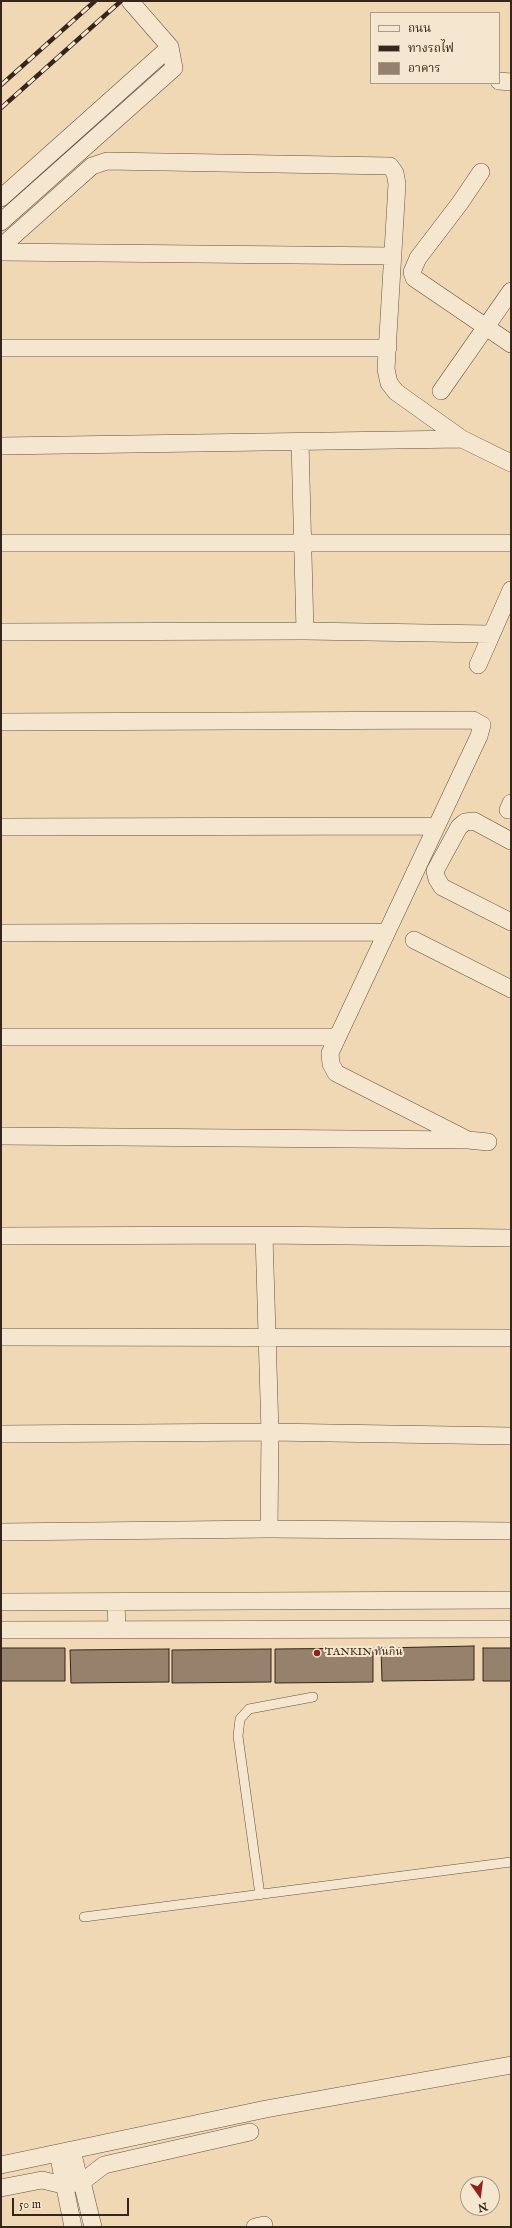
<!DOCTYPE html>
<meta charset="utf-8">
<style>
body{margin:0}
#map{position:relative;width:512px;height:2228px;overflow:hidden;background:#f0d8b5;font-family:"IM FELL English","Noto Serif Thai",serif}
canvas{display:block}
.frame{position:absolute;inset:0;border:2px solid #35251d;pointer-events:none}
.legend{position:absolute;left:370px;top:12px;width:130px;height:72px;box-sizing:border-box;background:#f5e6cf;border:1px solid #a89988;margin:0;padding:5px 7px;list-style:none;font-size:12px;color:#35251d}
.legend li{display:flex;align-items:center;gap:8px;height:20px}
.legend b{width:20px;border:1px solid #a89988}
.north{position:absolute;left:460px;top:2176px;width:40px;height:40px;box-sizing:border-box;background:#f5e6cf;border:1px solid #a89988;border-radius:50%;rotate:166deg;font-size:11px;font-weight:700;line-height:16px;text-align:center;color:#35251d}
.north::after{content:'';display:block;margin:auto;width:14px;height:18px;background:#8f2418;clip-path:polygon(50% 0,100% 100%,50% 72%,0 100%)}
.scale{position:absolute;left:12px;top:2198px;width:117px;height:18px;box-sizing:border-box;border:2px solid #35251d;border-top:0;padding-left:5px;font-size:12px;line-height:14px;white-space:nowrap;color:#35251d;-webkit-text-stroke:3px #f5e6cf;paint-order:stroke}
</style>
<div id="map">
<canvas width="512" height="2228"></canvas>
<div class="frame"></div>
<ul class="legend">
<li><b style="height:5px;background:#f5e6cf"></b>ถนน</li>
<li><b style="height:5px;background:#35251d"></b>ทางรถไฟ</li>
<li><b style="height:11px;background:#96826c"></b>อาคาร</li>
</ul>
<div class="north">N</div>
<div class="scale">50 m</div>
</div>
<script>
const g = document.querySelector('canvas').getContext('2d');
g.lineJoin = 'round';
function fill(path, color) { g.fillStyle = color; g.fill(path, 'evenodd'); }
const shape = rows => new Path2D(rows.map(r => 'M' + r).join(''));
function stroke(path, color, width, dash) { g.strokeStyle = color; g.lineWidth = width; g.lineCap = dash ? 'butt' : 'round'; g.setLineDash(dash || []); g.stroke(path); }
function label(font, color, halo, rows, align = 'center') {
  g.font = font + ' "IM FELL English","Noto Serif Thai",serif'; g.lineWidth = 4; g.setLineDash([]); g.textBaseline = 'middle'; g.strokeStyle = halo; g.fillStyle = color; for (const [text, x, y, turn = 0] of rows) {
    g.save(); g.translate(x, y); g.rotate((+turn || 0) * Math.PI / 180); g.textAlign = isNaN(turn) ? turn : align; if (halo) g.strokeText(text, 0, 0); g.fillText(text, 0, 0); g.restore();
  }
}
const building = shape([
 [474,1646,474,1680,382,1681,381,1648,474,1646],
 [1,1648,65,1648,65,1681,1,1681,1,1648],
 [373,1648,373,1682,275,1683,275,1649,373,1648],
 [483,1648,511,1648,511,1681,483,1681,483,1648],
 [169,1649,169,1682,71,1683,70,1650,169,1649],
 [271,1649,271,1682,172,1683,172,1650,271,1649]
]);
const lane = shape([
 [260,1895,238,1736,240,1719,249,1709,313,1697],
 [84,1917,511,1862]
]);
const street = shape([
 [499,81,511,82],
 [481,172,460,203,418,258,412,272,414,278,511,344],
 [1,198,170,47],
 [1,222,174,68,170,47,130,1],
 [1,247,92,166,107,161,390,166,395,173,397,184,386,369,389,383,396,392,462,439,511,463],
 [1,252,393,256],
 [1,348,388,348],
 [441,391,511,291],
 [300,442,305,631],
 [1,446,462,439],
 [1,543,511,543],
 [1,632,305,631,490,634],
 [478,665,511,590],
 [1,722,473,720,482,725,479,736,330,1053,331,1064,336,1073,468,1140],
 [508,810,511,803],
 [1,827,436,826],
 [511,841,474,821,465,822,459,827,435,871,437,879,442,887,511,922],
 [1,933,385,932],
 [414,940,511,989],
 [1,1037,337,1037],
 [1,1136,468,1140,488,1142],
 [264,1235,270,1432,269,1529],
 [1,1236,264,1235,511,1238],
 [1,1337,511,1338],
 [1,1434,270,1432,511,1436],
 [1,1532,269,1529,511,1531],
 [1,1602,511,1600],
 [116,1602,117,1630],
 [1,1630,511,1629],
 [72,2150,78,2176,82,2182,93,2227],
 [58,2153,73,2227],
 [1,2165,266,2109,511,2065],
 [1,2188,42,2180,63,2185,82,2182,104,2165,250,2132],
 [255,2227,264,2225]
]);
const rail = shape([
 [1,85,95,1],
 [1,108,121,1]
]);
const markers = [
 [317,1653,4,"#8f2418"]
];
const poiNames = [
 ["TANKIN ทันกิน",325,1653]
];
fill(building, '#96826c');
stroke(building, '#35251d', 1);
stroke(lane, '#645243', 10);
stroke(street, '#645243', 18);
stroke(lane, '#f5e6cf', 9);
stroke(street, '#f5e6cf', 17);
stroke(rail, '#35251d', 4.5);
stroke(rail, '#f5e6cf', 3, [9]);
for (const [x, y, r, color] of markers) { const dot = new Path2D(); dot.arc(x, y, r, 0, 2 * Math.PI); g.fillStyle = color; g.fill(dot); stroke(dot, '#f5e6cf', 1.5); }
label('11px', '#35251d', '#f5e6cf', poiNames, 'left');
</script>
